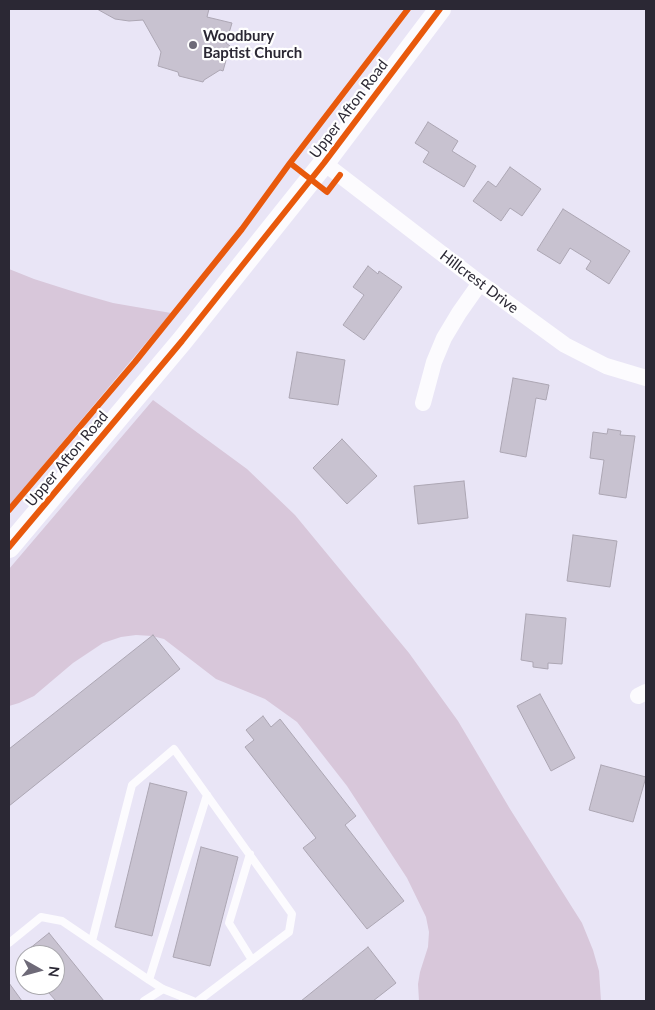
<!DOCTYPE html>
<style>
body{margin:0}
#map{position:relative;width:655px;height:1010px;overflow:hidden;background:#e9e5f6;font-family:Lato,sans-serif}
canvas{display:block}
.frame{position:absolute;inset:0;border:10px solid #2b2834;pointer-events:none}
.north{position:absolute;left:15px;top:945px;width:50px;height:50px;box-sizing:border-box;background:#fff;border:1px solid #aaa9ae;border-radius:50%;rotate:97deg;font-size:14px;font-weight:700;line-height:20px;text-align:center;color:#2b2834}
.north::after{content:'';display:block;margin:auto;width:18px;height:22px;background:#6e6a78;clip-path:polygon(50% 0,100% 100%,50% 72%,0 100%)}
</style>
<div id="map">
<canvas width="655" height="1010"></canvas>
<div class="frame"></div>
<div class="north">N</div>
</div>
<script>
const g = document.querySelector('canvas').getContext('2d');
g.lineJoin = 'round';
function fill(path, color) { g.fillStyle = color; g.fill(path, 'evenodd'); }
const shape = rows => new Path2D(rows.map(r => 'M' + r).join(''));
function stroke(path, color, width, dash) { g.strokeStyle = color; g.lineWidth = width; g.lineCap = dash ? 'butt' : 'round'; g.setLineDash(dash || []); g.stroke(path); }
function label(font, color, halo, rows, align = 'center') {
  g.font = font + ' Lato,sans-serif'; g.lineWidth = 4.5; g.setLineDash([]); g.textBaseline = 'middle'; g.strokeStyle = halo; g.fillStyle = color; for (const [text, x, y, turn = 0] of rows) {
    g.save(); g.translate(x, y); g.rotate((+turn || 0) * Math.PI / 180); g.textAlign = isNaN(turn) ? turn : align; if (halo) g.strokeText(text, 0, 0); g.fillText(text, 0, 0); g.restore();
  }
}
const green = shape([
 [9,269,34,279,78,293,113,303,171,313,9,506],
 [153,400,247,469,295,515,409,653,458,721,510,809,582,923,593,950,599,971,601,1001,419,1001,418,984,420,972,428,947,429,932,426,917,407,878,347,786,297,722,265,699,216,679,164,639,152,636,136,635,121,637,103,643,73,663,34,696,19,703,9,706,9,569]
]);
const building = shape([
 [97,9,209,9,207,17,232,23,226,43,230,46,223,71,220,70,204,80,203,82,179,76,178,72,158,66,161,52,143,20,129,21,115,19,97,9],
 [428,122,458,141,452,151,476,166,464,187,423,162,429,152,415,143,428,122],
 [510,167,541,189,522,216,510,208,501,221,473,201,488,181,496,187,510,167],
 [563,209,630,251,609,284,586,269,591,261,570,248,560,264,537,250,563,209],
 [368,266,378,274,379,271,402,287,364,340,343,325,364,295,353,287,368,266],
 [297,352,345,360,338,405,289,398,297,352],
 [513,378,549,385,546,400,536,398,526,457,500,452,513,378],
 [608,429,621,431,620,435,635,436,626,498,599,494,604,460,590,458,593,432,607,434,608,429],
 [342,439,377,476,347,504,313,468,342,439],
 [464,481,468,518,418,524,414,486,464,481],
 [573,535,617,541,610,587,567,581,573,535],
 [526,614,566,618,562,664,548,663,548,669,533,667,533,662,521,660,526,614],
 [153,635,180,669,9,806,9,749,153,635],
 [540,694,575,758,551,771,517,706,540,694],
 [263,716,271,727,280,719,356,816,345,825,404,901,367,929,303,848,316,838,245,747,254,740,246,730,263,716],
 [601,765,646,777,633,822,589,810,601,765],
 [150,783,187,792,152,936,115,927,150,783],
 [201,847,238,857,210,966,173,957,201,847],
 [49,933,104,1001,56,1001,42,985,55,985,55,955,25,955,25,963,19,957,49,933],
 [368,947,396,983,373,1001,301,1001,368,947],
 [9,983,22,1001,9,1001,9,983]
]);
const lane = shape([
 [250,854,229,923,252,960],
 [92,941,132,785,174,749,292,914,289,932,198,1001],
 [9,943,41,917,62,921,149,980,163,989,193,1001],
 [149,980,207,795],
 [144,1001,163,989]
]);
const street = shape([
 [324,163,480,283,565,345,606,366,646,378],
 [423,403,434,362,444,338,459,313,480,283],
 [638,696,646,692]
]);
const secondary = shape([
 [9,547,182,341,324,163,440,9]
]);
const cycleway = shape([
 [290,163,327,192,340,175],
 [9,510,135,362,242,229,290,163,408,9],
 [9,547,182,341,324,163,440,9]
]);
const markers = [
 [193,45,5,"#6e6a78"]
];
const poiNames = [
 ["Woodbury",203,36],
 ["Baptist Church",203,53]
];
const streetNames = [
 ["Upper Afton Road",349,109,-53],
 ["Hillcrest Drive",479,282,37],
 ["Upper Afton Road",67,459,-50]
];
fill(green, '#d8c7da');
fill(building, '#c8c2d0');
stroke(building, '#aca6b3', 1);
stroke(lane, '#fcfbfe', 8);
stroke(street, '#fcfbfe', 16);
stroke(secondary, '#fcfbfe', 22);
stroke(cycleway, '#e8590c', 6);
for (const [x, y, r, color] of markers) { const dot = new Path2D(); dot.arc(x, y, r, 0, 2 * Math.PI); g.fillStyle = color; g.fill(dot); stroke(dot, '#fff', 2); }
label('bold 15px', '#2b2834', '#fff', poiNames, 'left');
label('15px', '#2b2834', '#fff', streetNames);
</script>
